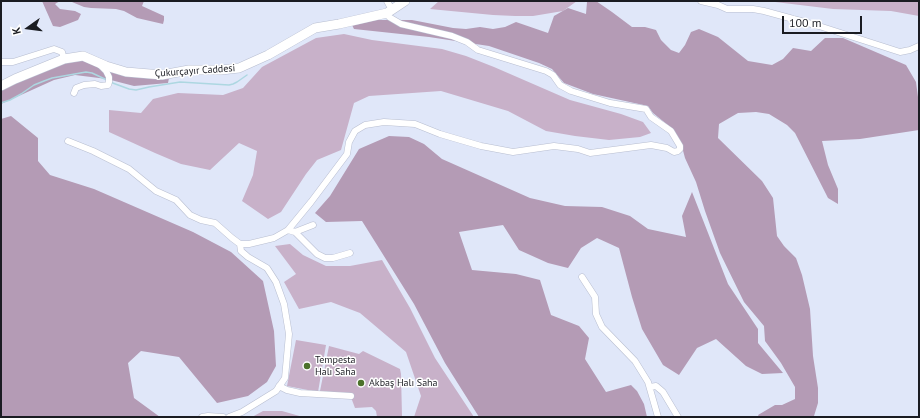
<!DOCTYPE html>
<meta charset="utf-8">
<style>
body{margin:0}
#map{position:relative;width:920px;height:418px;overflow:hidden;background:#e0e7f9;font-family:"PT Sans",sans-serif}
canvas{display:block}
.frame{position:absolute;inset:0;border:2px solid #1a1c22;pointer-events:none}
.north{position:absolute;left:8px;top:8px;width:40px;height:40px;-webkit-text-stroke:3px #fff;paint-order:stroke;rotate:256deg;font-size:11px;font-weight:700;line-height:16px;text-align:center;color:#1a1c22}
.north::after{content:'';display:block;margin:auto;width:14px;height:18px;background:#1a1c22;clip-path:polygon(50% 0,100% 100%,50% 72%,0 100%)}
.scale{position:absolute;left:782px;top:16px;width:80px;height:18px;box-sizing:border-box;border:2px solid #1a1c22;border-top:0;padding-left:5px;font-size:12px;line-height:14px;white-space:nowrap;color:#1a1c22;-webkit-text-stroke:3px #fff;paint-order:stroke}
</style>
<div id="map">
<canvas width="920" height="418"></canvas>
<div class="frame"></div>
<div class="north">K</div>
<div class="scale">100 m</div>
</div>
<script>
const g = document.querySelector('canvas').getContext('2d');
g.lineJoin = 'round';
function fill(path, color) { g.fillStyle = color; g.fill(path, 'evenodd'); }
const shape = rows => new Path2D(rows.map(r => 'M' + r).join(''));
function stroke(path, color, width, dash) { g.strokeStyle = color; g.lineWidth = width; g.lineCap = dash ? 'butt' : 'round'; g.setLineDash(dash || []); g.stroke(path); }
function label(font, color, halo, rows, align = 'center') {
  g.font = font + ' "PT Sans",sans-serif'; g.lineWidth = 3; g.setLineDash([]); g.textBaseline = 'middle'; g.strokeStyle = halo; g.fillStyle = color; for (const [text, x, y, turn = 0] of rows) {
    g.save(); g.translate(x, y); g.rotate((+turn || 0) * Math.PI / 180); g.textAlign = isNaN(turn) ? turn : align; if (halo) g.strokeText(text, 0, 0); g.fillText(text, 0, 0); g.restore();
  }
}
const green = shape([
 [439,1,577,1,563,11,533,16,515,16,493,15,430,9],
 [767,1,919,1,919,16,891,11,833,9],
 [344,34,372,40,442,49,466,56,494,67,570,100,621,114,643,122,651,133,640,137,609,140,575,136,546,131,508,111,441,91,369,96,354,103,341,150,317,160,306,174,281,212,268,219,242,201,253,175,257,151,239,143,210,170,181,164,155,153,109,132,109,110,141,113,153,99,178,93,223,95,243,88,262,67,316,38],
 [290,244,303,255,326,266,350,266,382,260,410,308,435,358,474,417,414,417,421,396,406,352,360,313,331,302,299,309,284,282,296,274,275,246],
 [296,340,326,345,318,392,287,386],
 [329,346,359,354,363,351,400,369,401,374,402,416,393,417,377,417,376,411,372,407,355,408,352,400,349,395,320,391],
 [263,411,282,411,303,417,252,417]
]);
const forest = shape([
 [42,1,60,1,55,4,60,9,75,11,81,14,78,20,60,27,53,26],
 [62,1,144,1,142,6,164,16,164,20,163,24,137,18,124,11,116,9,91,8,84,7,72,2],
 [596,1,612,12,632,27,645,27,656,30,661,40,671,50,679,53,685,45,691,32,699,29,718,37,748,61,772,65,783,59,793,48,811,51,825,38,843,38,906,65,916,82,918,97,919,97,919,130,860,139,822,141,828,165,838,189,838,204,828,198,795,133,787,125,769,114,756,112,738,113,719,124,718,138,762,181,773,198,777,236,784,246,796,258,802,275,810,309,813,356,818,388,818,403,814,416,759,417,758,415,775,405,782,405,795,399,795,387,781,363,765,341,764,326,744,302,720,253,705,211,696,182,685,158,681,143,669,126,653,113,648,106,593,94,564,83,552,69,539,63,489,46,429,37,354,29,352,25,370,20,412,20,453,28,466,29,480,27,493,29,505,27,516,22,548,33,554,16,568,8,586,14,587,2],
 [77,59,152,77,169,78,168,83,134,86,107,79,75,75,54,80,1,104,1,89,66,61],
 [11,116,38,138,38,161,50,175,94,189,193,232,231,252,263,281,274,331,276,366,267,382,248,396,217,403,179,357,141,351,128,363,134,398,160,417,1,417,1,119],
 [389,136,409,137,424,144,442,159,530,198,565,206,602,207,630,216,648,229,686,237,682,216,692,192,728,284,758,329,758,343,783,373,762,374,746,366,716,339,697,348,679,375,663,365,642,329,632,297,619,248,597,238,581,248,568,268,548,263,519,250,503,225,459,232,472,270,516,274,540,280,551,315,579,326,589,338,585,359,606,392,631,385,637,391,644,404,647,417,479,417,445,363,414,304,362,221,326,222,315,213,330,196,359,149]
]);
const stream = shape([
 [110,82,129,89,136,90,149,87,180,82,229,85,233,84,237,82,247,75],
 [1,103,10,100,21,94,34,85,44,81,52,78,86,72,92,73,107,80]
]);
const street = shape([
 [387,1,392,10],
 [701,1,718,5,727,9,753,9,764,11,819,26,900,52,910,50,919,46],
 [1,62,13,62,54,49,62,52,64,59],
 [74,93,76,88,84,85,95,84,101,86,108,85,109,82,109,77,106,71,100,65],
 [68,141,93,151,129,169,156,191,176,200,190,215,201,220,215,223,232,238,240,244,249,244,274,238,288,230,311,202,347,154,349,142,355,131,365,125,384,122,415,124,440,134,481,146,513,152,554,146,578,149,590,153,651,145,667,148,674,152,678,151,680,149,680,146,671,131,651,117,646,109,610,103,571,91,560,85,553,75,546,71,478,50,467,42,452,36,401,24,389,17,387,13],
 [288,230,295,232,317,254,325,258,333,258,350,253],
 [295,232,313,225],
 [582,277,595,297,596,314,602,327,635,361,648,382,658,417],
 [279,386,287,390,300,393,351,396],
 [650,387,656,386,663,392,678,417],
 [202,417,208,416,223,417],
 [229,417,242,412,276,391,285,378,289,334,284,304,276,282,267,268,248,257,241,251,240,244]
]);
const secondary = shape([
 [1,86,15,79,64,59,83,56,106,66,126,72,162,75,189,70,221,70,239,68,268,55,315,28,339,24,387,13,405,1]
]);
const markers = [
 [307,366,4,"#4c712b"],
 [361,383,4,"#4c712b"]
];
const streetNames = [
 ["Çukurçayır Caddesi",195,71,-4]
];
const poiNames = [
 ["Tempesta",315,360],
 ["Halı Saha",315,372],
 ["Akbaş Halı Saha",369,383]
];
fill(green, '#c8b1c9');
fill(forest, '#b49bb5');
stroke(stream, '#add7e1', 1.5);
stroke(street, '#b8bed0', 7);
stroke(secondary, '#b8bed0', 10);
stroke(street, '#fff', 6);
stroke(secondary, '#fff', 9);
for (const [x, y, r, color] of markers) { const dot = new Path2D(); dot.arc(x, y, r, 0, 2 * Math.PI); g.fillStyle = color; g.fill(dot); stroke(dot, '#fff', 1.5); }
label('10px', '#1a1c22', '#fff', streetNames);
label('10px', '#1a1c22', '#fff', poiNames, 'left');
</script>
